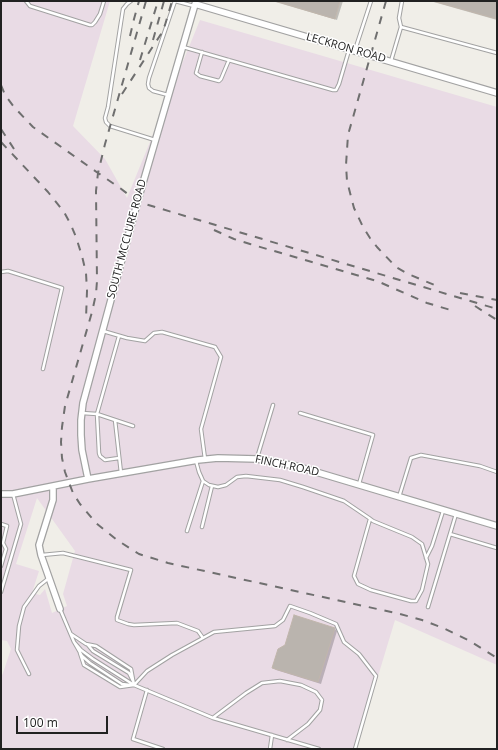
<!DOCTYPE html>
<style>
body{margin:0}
#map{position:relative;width:498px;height:750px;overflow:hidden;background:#f0eee8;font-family:"Open Sans",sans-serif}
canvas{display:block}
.frame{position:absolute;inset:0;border:2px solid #212121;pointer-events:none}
.scale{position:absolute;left:16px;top:716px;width:92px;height:18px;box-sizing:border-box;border:2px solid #212121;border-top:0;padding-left:5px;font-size:12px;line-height:14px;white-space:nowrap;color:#212121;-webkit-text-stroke:3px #fff;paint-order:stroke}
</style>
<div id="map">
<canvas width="498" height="750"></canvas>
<div class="frame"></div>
<div class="scale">100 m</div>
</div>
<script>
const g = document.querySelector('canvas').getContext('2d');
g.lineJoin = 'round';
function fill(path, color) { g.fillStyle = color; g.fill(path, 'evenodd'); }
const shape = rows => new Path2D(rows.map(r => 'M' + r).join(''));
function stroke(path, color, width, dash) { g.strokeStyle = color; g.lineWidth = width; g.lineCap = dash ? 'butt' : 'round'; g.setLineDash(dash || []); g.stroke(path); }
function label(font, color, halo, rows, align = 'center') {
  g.font = font + ' "Open Sans",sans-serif'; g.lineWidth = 3; g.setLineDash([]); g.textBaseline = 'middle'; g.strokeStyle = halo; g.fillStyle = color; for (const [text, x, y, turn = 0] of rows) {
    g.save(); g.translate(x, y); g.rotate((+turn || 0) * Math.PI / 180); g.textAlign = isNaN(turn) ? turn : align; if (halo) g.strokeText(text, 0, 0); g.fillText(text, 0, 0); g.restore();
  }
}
const industrial = shape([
 [1,1,110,1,73,126,105,159,127,198,200,20,497,107,497,665,395,620,356,749,1,749,1,677,3,673,11,649,7,641,1,640],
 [37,498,75,551,63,594,67,606,52,613,45,589,40,595,32,593,39,571,16,564]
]);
const shadow = shape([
 [272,1,343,1,337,20],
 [430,1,497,1,497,20],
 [334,628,337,631,321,684,276,670,273,668,286,646]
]);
const building = shape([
 [275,1,340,1,335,19,275,1],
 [433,1,497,1,497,19,433,1],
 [294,615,335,628,318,682,272,668,278,649,285,645,294,615]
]);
const lane = shape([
 [26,1,30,6,90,25,92,25,95,22,100,14,104,1],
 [131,1,127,4,123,9,108,107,105,118,106,122,110,126,155,140],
 [175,1,194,6],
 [401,27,497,53],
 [183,47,333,90,336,90,339,84,349,50],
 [355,50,371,1],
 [202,52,196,73,200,76,219,81,221,79,229,60],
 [391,61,401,27,399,18,402,1],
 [168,95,153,91,149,88,148,84,149,78,175,1],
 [1,272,8,271,62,288,43,369],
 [103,331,127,338,145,341,154,333,162,332,215,347,221,357,201,429,205,459],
 [119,336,97,414,99,453,100,456,105,460,119,458],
 [82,413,97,414,133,426],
 [300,413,373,435,359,484],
 [115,420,121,473],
 [257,458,273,405],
 [196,461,199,472,203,481,209,485,218,487,226,485,237,477,246,476,280,480,303,487,344,501,369,518,373,521,412,537,422,544,428,564,422,590,416,601,411,601,371,590,358,584,354,576,370,519],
 [399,497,411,458,421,455,480,466,497,472],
 [1,524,7,526,3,543,6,549,1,566],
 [202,527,212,486],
 [187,531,203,481],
 [450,534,497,548],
 [42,555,63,553,131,570,117,617,117,620,128,624,134,625,177,623,198,631,203,638],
 [426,558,432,546,443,511],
 [1,592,21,524,13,494],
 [428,607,456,514],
 [60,609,74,642,82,656,90,663,122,684,130,685],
 [71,634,86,644,96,646,131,669,134,685],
 [74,642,81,650,93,659,134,685,213,718,319,749],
 [88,645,93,651,129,673,133,681],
 [80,653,84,665,120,687,134,685,147,671,172,655,214,632,275,626,283,620,290,606,310,613,336,624,344,642,359,654,376,676,355,749],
 [29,674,17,650,19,626,24,607,39,586,49,578],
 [147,690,133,739,163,749],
 [214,717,246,693,262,683,280,681,301,685,316,692,322,700,320,710,308,724,287,740],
 [270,749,272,735]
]);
const street = shape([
 [195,4,497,93],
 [88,479,82,450,81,435,81,420,83,403,138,200,196,1],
 [53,486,53,500,39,545,41,555,60,609],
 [1,494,13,494,88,479,198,460,218,458,257,459,296,466,497,526]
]);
const rail = shape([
 [146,1,105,144,98,173,96,191,97,281,96,294,92,312,65,406,62,427,61,442,62,458,65,472,73,493,80,504,96,523,117,540,139,554,168,563,400,614,422,620,443,628,468,640,497,658],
 [386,1,348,135,346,165,347,181,354,208,363,227,370,238,377,247,396,267,408,274,437,286],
 [130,36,134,19,139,1],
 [153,40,164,1],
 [140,60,158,1],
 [1,85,5,95,14,107,33,127,98,173,120,188,129,195,145,204,497,309],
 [122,94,161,34,165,25,172,1],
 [1,129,14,149],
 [1,142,48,192,64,212,71,225,76,237,82,256,86,273,87,291,86,319],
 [214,230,234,239,250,244,377,281,427,303,454,311],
 [460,293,497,300],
 [475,306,497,320]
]);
const streetNames = [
 ["LECKRON ROAD",346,48,16],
 ["SOUTH MCCLURE ROAD",127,239,-75],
 ["FINCH ROAD",287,466,12]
];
fill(industrial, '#e9dbe5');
fill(shadow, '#0003');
fill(building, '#bab4ae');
stroke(building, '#c1b6ac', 1);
stroke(lane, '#a2a2a2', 4.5);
stroke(street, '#a2a2a2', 8);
stroke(lane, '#fff', 2.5);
stroke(street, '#fff', 5.5);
stroke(rail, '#6f6f6f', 2, [8, 8]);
label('11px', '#212121', '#fff', streetNames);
</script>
